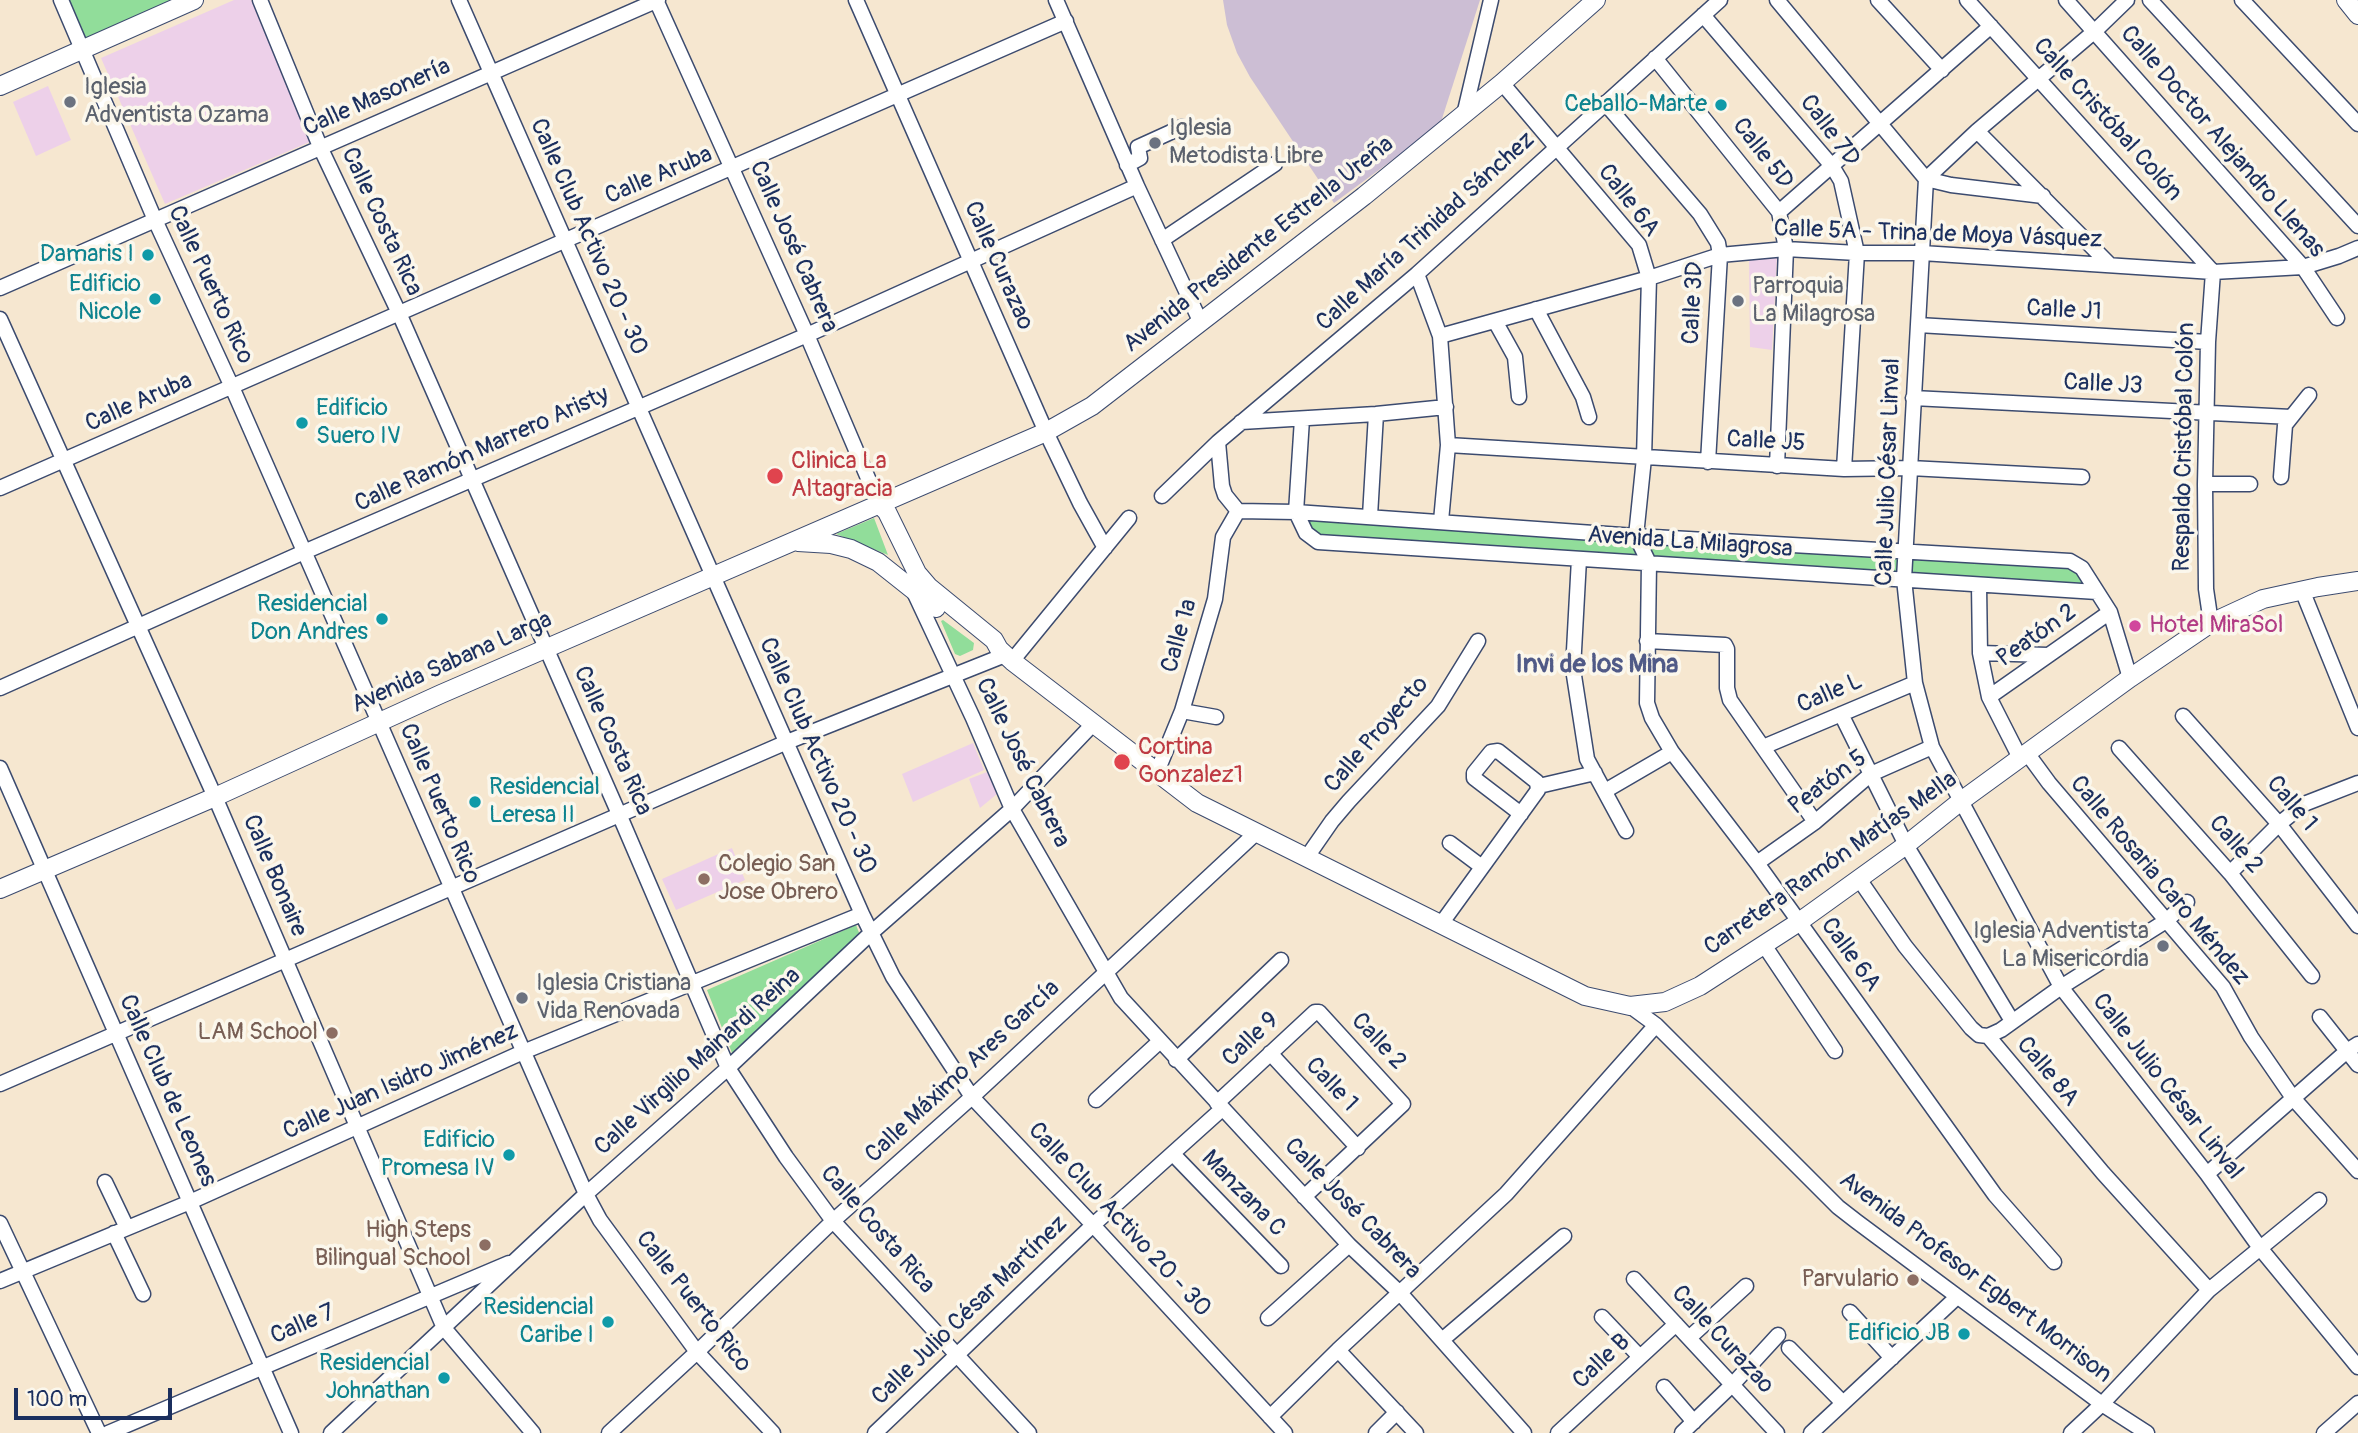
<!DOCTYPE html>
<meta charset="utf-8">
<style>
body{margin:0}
#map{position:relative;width:2358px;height:1433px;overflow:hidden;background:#f6e7d0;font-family:Pangolin,sans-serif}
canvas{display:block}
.scale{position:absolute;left:14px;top:1388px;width:158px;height:32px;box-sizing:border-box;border:4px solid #1b2f5e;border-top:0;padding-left:9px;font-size:21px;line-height:24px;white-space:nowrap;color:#1b2f5e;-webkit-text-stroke:5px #fbf7ec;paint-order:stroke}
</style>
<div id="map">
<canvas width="2358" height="1433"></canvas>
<div class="scale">100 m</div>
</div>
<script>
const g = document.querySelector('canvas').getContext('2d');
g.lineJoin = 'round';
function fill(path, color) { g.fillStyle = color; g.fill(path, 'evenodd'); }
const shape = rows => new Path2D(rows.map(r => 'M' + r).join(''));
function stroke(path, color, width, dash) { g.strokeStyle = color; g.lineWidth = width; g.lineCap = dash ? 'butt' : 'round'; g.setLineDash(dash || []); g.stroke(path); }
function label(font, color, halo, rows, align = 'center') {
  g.font = font + ' Pangolin,sans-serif'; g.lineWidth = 7; g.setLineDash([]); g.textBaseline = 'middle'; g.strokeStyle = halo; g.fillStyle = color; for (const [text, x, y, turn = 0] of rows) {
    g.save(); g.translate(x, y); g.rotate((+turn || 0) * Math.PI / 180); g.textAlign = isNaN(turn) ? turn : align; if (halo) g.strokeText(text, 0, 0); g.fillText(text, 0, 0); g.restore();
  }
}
const built = shape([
 [234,0,251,0,312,141,165,204,101,58],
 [48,86,71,140,36,156,13,102],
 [1749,253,1777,256,1772,350,1750,347],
 [973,743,984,770,913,802,902,774],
 [987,772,997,794,980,808,969,779],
 [732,848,745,880,676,910,662,879]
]);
const industrial = shape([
 [1223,0,1480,0,1440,125,1334,203,1250,77,1237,53,1227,25]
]);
const green = shape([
 [66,0,183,0,85,43],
 [874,518,888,555,836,534],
 [1308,518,2068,567,2078,572,2083,584,1319,537,1310,530],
 [943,620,974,643,973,650,960,656,955,654,941,621],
 [856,925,860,935,732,1053,707,990]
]);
const minor = shape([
 [61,0,155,220,232,387,586,1194,600,1220,697,1352,773,1433],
 [260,0,321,149,399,313,619,814,728,1068,786,1157,833,1221,1029,1433],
 [459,0,862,914,893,977,972,1097,1093,1225,1285,1433],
 [656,0,807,335,879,504],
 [856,0,1046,432,1080,503,1105,548],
 [1056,0,1137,186,1201,323],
 [1777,0,1926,179,1904,579,1915,683,1932,747,2061,987,2207,1174,2260,1248,2358,1367],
 [1878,0,1942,70],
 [1967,0,2213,272,2208,342,2205,484,2206,589,2211,623],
 [2066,0,2303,267,2337,318],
 [2150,0,2358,226],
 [2242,0,2358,124],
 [1703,15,1832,166,1841,181,1857,253,1844,469],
 [1655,58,1779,212,1786,249,1777,466],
 [1502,83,1639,245,1649,278,1644,458,1636,536,1649,563,1647,703,1652,718,1672,752,1757,863,1995,1195,2054,1262],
 [1605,103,1700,214,1718,243,1720,255,1708,462],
 [1464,115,1491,0],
 [1977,131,2109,264],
 [1127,165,1140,158,1138,147,1182,127],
 [1926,179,1977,131,2095,31,2127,0],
 [1926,179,1951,185,2043,196],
 [1779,212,1991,26],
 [1162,240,1275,164],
 [1417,274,1440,336,1448,445,1441,521],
 [0,288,658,0],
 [1536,309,1583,397,1589,417],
 [0,319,215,797,444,1328,533,1433],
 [1495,321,1515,357,1519,397],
 [1918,325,2208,342],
 [1440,336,1649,278,1720,255,1786,249,1857,253,1922,253,2213,272,2303,267,2339,256,2358,248],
 [1913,398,2291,417],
 [1302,419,1296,512,1306,533,1318,542,2097,592],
 [1241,422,1376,414,1446,407],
 [1218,442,1222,486,1225,495,1238,511],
 [1448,445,1844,469,1910,468,2082,477],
 [2281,477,2285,425,2309,395],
 [2205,484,2250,484],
 [0,488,1066,21],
 [1162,496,1218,442,1417,274,1720,0],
 [1238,511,1296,512,1636,536,2070,561,2082,568,2110,612,2130,678],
 [1370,516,1376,414],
 [1579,559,1573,669,1587,759,1626,831],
 [1979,585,1980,653,1989,697,2020,758],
 [913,590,973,718,1012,809,1121,998,1349,1245,1400,1293,1524,1433],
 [2302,590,2358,728],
 [1647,641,1725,645,1727,649,1727,688,1730,700,1815,822],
 [1980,653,2048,655],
 [1012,661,1129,518],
 [0,688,304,552,807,335,1137,186],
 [1989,697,2110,612],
 [1182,711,1216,717],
 [1841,714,1906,845,2012,1021],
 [2183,716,2279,824,2358,926],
 [1763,747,1915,683],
 [2119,748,2230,873,2312,976],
 [2027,753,2049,783,2223,987,2251,1037,2293,1098,2358,1171],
 [0,768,291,1433],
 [1157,772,1182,711,1215,599,1223,537,1238,511],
 [1539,786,1595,773],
 [1605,791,1672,752],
 [1450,843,1482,867],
 [1307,857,1332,821,1349,801,1438,706,1478,641],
 [1757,863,1815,822,1871,774,1932,747],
 [2230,873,2279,824,2304,804,2358,783],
 [1859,879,1905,946,1971,1028,1979,1035,1988,1036,2103,1173,2209,1290],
 [1441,924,1538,790,1537,782,1498,751,1491,752,1474,773,1474,778,1521,814],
 [1764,945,1835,1051],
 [1630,1006,1656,1025,1838,1207,1856,1221,2102,1404,2147,1433],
 [2320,1017,2358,1065],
 [1988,1036,2001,1030,2061,987,2166,921,2187,902],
 [1270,1053,1358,1148],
 [1176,1060,1281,960],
 [0,1084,787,742,1005,655],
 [1096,1100,1159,1042],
 [1217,1103,1315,1012,1319,1012,1403,1104,1304,1197],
 [1173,1154,1281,1266],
 [2207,1174,2347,1051,2358,1044],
 [105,1182,127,1228],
 [0,1223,99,1433],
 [114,1233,143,1294],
 [1634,1279,1777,1433],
 [0,1281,190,1202,523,1052,862,914],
 [1850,1312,1892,1358],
 [1602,1317,1640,1357],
 [1268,1318,1349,1245],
 [1689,1338,1746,1286],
 [1442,1340,1564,1236],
 [1789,1348,1843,1403],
 [1338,1350,1416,1433],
 [1664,1387,1694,1422],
 [1270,1417,1338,1350,1506,1194,1656,1025],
 [108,1433,509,1263],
 [331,1433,586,1194,728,1068,871,933,1012,809,1094,723],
 [609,1433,697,1352,833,1221,972,1097,1257,832],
 [875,1433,1093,1225,1222,1109],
 [1376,1433,1397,1412],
 [1558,1433,1676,1324],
 [1682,1433,1733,1384,1778,1335],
 [1811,1433,1957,1297],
 [2071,1433,2102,1404,2209,1290,2319,1200],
 [2324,1433,2358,1403]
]);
const major = shape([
 [2346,0,2358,15],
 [0,86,194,0],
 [879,504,887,512,917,573,929,587,994,640,999,649,1012,661,1197,803,1585,996,1630,1006,1665,1002,1700,986,1799,922,1906,845,1961,801,2130,678,2211,623,2263,599,2318,587,2358,581],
 [798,542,831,544,851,549,878,562,936,608],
 [0,889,215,797,441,694,1046,432,1092,406,1364,196,1502,83,1596,0]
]);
const markers = [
 [70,102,7,"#6b7280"],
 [1721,105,7,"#0f9aa8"],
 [1155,143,7,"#6b7280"],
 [148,255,7,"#0f9aa8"],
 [155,299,7,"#0f9aa8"],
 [1738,301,7,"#6b7280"],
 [302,423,7,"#0f9aa8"],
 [775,476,9,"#e0444e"],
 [382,619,7,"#0f9aa8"],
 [2135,626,7,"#d1479c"],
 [1122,762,9,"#e0444e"],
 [475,802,7,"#0f9aa8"],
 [704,879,7,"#8d6e63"],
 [2163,946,7,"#6b7280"],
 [522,998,7,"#6b7280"],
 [332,1033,7,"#8d6e63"],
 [509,1155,7,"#0f9aa8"],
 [485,1245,7,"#8d6e63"],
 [1913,1280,7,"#8d6e63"],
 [608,1322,7,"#0f9aa8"],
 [1964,1334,7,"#0f9aa8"],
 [444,1378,7,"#0f9aa8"]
];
const worshipNames = [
 ["Iglesia",84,88],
 ["Adventista Ozama",84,116],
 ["Iglesia",1169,129],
 ["Metodista Libre",1169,157],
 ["Parroquia",1752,287],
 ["La Milagrosa",1752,315],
 ["Iglesia Adventista",2149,932,"right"],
 ["La Misericordia",2149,960,"right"],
 ["Iglesia Cristiana",536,984],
 ["Vida Renovada",536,1012]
];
const streetNames = [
 ["Calle Masonería",377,98,-24],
 ["Calle Cristóbal Colón",2107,120,48],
 ["Calle 7D",1829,131,53],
 ["Calle Doctor Alejandro Llenas",2222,142,49],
 ["Calle 5D",1762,154,52],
 ["Calle Aruba",659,176,-23],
 ["Calle 6A",1628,201,52],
 ["Calle Costa Rica",381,222,65],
 ["Calle María Trinidad Sánchez",1426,232,-42],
 ["Calle 5A - Trina de Moya Vásquez",1938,235,2],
 ["Calle Club Activo 20 - 30",588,237,66],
 ["Avenida Presidente Estrella Ureña",1259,245,-38],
 ["Calle José Cabrera",793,247,66],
 ["Calle Curazao",998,266,66],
 ["Calle Puerto Rico",210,285,65],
 ["Calle 3D",1694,303,-87],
 ["Calle J1",2064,311,3],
 ["Calle J3",2103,385,3],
 ["Calle Aruba",139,403,-24],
 ["Calle J5",1766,442,3],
 ["Respaldo Cristóbal Colón",2185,447,-89],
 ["Calle Ramón Marrero Aristy",482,450,-24],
 ["Calle Julio César Linval",1889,472,-88],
 ["Avenida La Milagrosa",1690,543,4],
 ["Calle 1a",1180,636,-74],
 ["Peatón 2",2037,636,-35],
 ["Avenida Sabana Larga",452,663,-24],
 ["Calle L",1830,694,-23],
 ["Calle Proyecto",1377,735,-49],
 ["Calle Costa Rica",612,741,66],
 ["Calle Club Activo 20 - 30",817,756,66],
 ["Calle José Cabrera",1022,763,64],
 ["Peatón 5",1828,783,-37],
 ["Calle Puerto Rico",439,804,67],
 ["Calle 1",2291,804,50],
 ["Calle 2",2235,845,49],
 ["Carretera Ramón Matías Mella",1831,864,-35],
 ["Calle Bonaire",274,876,67],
 ["Calle Rosaria Caro Méndez",2159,881,50],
 ["Calle 6A",1850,955,54],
 ["Calle 9",1251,1040,-43],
 ["Calle 2",1378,1042,47],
 ["Calle Virgilio Mainardi Reina",698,1062,-42],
 ["Calle Máximo Ares García",963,1072,-43],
 ["Calle 8A",2047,1072,50],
 ["Calle Juan Isidro Jiménez",401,1082,-24],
 ["Calle 1",1331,1085,47],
 ["Calle Julio César Linval",2167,1087,52],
 ["Calle Club de Leones",167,1091,66],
 ["Manzana C",1243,1194,46],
 ["Calle José Cabrera",1352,1209,46],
 ["Calle Club Activo 20 - 30",1119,1220,47],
 ["Calle Costa Rica",877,1230,49],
 ["Avenida Profesor Egbert Morrison",1975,1278,37],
 ["Calle Puerto Rico",693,1302,52],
 ["Calle Julio César Martínez",970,1311,-44],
 ["Calle 7",303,1325,-23],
 ["Calle Curazao",1722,1340,47],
 ["Calle B",1602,1362,-43]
];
const cultureNames = [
 ["Ceballo-Marte",1707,105],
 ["Damaris I",134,255],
 ["Edificio",141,285],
 ["Nicole",141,313],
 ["Edificio",316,409,"left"],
 ["Suero IV",316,437,"left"],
 ["Residencial",368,605],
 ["Don Andres",368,633],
 ["Residencial",489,788,"left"],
 ["Leresa II",489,816,"left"],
 ["Edificio",495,1141],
 ["Promesa IV",495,1169],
 ["Residencial",594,1308],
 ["Caribe I",594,1336],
 ["Edificio JB",1950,1334],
 ["Residencial",430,1364],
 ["Johnathan",430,1392]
];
const healthNames = [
 ["Clinica La",791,462],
 ["Altagracia",791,490],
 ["Cortina",1138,748],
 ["Gonzalez1",1138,776]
];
const hotelNames = [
 ["Hotel MiraSol",2149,626]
];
const educationNames = [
 ["Colegio San",718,865,"left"],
 ["Jose Obrero",718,893,"left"],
 ["LAM School",318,1033],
 ["High Steps",471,1231],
 ["Bilingual School",471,1259],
 ["Parvulario",1899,1280]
];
const neighbourhoodNames = [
 ["Invi de los Mina",1597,665]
];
fill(built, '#edd0e9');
fill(industrial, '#ccbed4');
fill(green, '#91dd9a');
stroke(minor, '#3c4b6f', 17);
stroke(major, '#3c4b6f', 20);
stroke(minor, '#fff', 14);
stroke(major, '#fff', 18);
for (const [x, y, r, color] of markers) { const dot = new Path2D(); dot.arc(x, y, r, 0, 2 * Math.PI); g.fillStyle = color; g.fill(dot); stroke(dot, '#fbf7ec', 2.5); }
label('24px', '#5b616d', '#fbf7ec', worshipNames, 'left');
label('24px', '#1b2f5e', '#fbf7ec', streetNames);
label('24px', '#0d838f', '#fbf7ec', cultureNames, 'right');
label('24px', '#be3a42', '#fbf7ec', healthNames, 'left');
label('24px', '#b23c85', '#fbf7ec', hotelNames, 'left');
label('24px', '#785e54', '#fbf7ec', educationNames, 'right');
label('bold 26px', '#505a87', '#fbf7ec', neighbourhoodNames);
</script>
